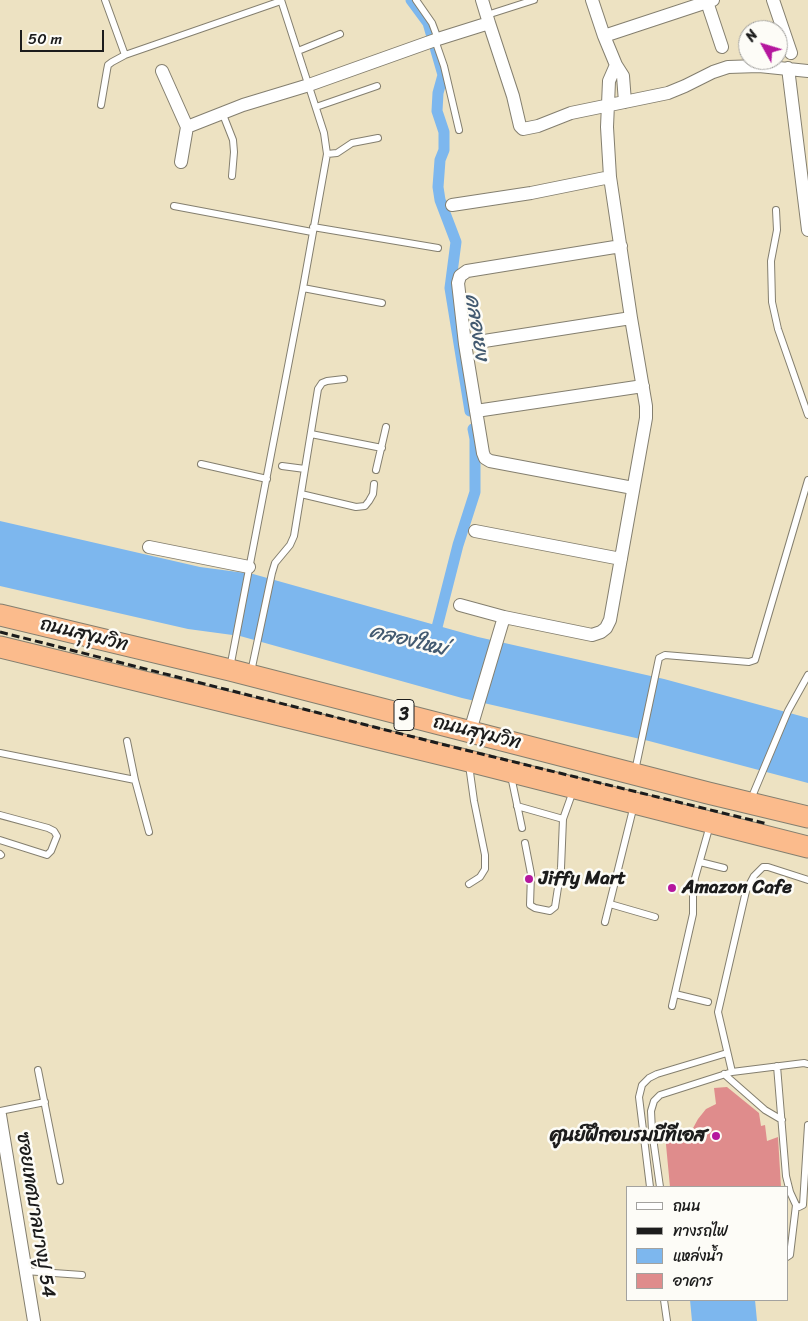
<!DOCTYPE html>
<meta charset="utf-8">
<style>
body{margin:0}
#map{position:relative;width:808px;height:1321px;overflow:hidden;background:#ede2c2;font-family:Sriracha,"Playpen Sans Thai",sans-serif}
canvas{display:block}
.legend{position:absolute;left:626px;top:1186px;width:162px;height:115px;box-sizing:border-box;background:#fdfcf7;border:1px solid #a3a29f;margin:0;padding:6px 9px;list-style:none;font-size:15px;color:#1c1c1c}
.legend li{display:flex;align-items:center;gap:10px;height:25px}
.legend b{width:25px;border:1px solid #a3a29f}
.north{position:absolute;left:738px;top:20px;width:50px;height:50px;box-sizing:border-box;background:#fdfcf7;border:1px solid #a3a29f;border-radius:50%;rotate:309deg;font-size:14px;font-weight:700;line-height:20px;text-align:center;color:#1c1c1c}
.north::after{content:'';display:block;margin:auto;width:18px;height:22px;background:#b5179e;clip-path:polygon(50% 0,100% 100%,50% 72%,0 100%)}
.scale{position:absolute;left:20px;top:30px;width:84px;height:22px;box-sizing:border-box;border:2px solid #1c1c1c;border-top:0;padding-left:6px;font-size:15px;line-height:18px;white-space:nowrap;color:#1c1c1c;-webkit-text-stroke:4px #fdfcf7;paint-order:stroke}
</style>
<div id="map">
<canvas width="808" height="1321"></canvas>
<ul class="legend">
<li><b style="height:6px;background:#fff"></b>ถนน</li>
<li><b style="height:6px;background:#1c1c1c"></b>ทางรถไฟ</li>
<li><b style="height:14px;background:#7db7ee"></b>แหล่งน้ำ</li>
<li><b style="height:14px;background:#df8c8c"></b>อาคาร</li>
</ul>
<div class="north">N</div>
<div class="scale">50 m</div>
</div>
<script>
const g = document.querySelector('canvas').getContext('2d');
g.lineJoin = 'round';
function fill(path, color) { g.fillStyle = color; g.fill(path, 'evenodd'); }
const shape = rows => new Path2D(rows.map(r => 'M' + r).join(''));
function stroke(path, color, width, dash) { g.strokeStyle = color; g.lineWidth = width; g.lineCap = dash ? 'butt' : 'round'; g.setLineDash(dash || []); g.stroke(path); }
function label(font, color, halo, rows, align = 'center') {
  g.font = font + ' Sriracha,"Playpen Sans Thai",sans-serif'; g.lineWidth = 5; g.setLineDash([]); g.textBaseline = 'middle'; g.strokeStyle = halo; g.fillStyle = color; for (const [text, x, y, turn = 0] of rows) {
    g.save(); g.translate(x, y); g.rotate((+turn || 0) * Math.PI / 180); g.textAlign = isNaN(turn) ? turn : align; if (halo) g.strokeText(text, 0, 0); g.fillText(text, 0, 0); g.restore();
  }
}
const water = shape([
 [0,521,200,567,253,574,478,637,664,679,808,718,808,783,649,741,462,698,240,636,188,629,0,586],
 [690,1300,755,1300,757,1321,692,1321]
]);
const canal = shape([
 [411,0,428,23,443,75,438,93,437,111,444,132,444,150,440,160,438,187,440,200,456,242,450,288,470,411],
 [434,639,458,545,475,492,475,439,473,429]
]);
const building = shape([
 [727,1087,759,1113,761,1126,765,1125,767,1141,778,1137,781,1187,670,1187,665,1134,692,1130,698,1119,706,1109,716,1104,714,1088]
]);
const service = shape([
 [105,0,125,55],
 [416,0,432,23,438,39],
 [487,15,534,0],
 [435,40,444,66,459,130],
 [298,51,340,34],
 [101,105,107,70,108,65,112,62,125,55,281,1],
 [316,107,377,86],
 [222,112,233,140,234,152,232,176],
 [327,154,337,153,352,143,378,138],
 [174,206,312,232],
 [776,210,777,230,771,261,772,302,778,329,808,415],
 [313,227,438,248],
 [303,288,382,303],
 [311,434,382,448],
 [201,464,267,479],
 [282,466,305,469],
 [376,470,386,427],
 [301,494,356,507,365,506,369,501,373,494,374,484],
 [230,668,303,288,327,154,324,133,281,0],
 [251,672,272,573,275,563,290,545,294,536,318,389,322,383,327,381,344,379],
 [0,753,135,780,127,741],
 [635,771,659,658,665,655,749,662,755,660,808,480],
 [511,776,522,828],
 [135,780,149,832],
 [751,799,788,711,808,675],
 [517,806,563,819],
 [0,815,48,828,54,831,57,836,51,851,47,855,0,840],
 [525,843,531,874,530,905,535,908,550,911,555,907,561,868,563,819,573,791],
 [0,854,1,855],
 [700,862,724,868],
 [469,884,480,877,485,869,485,855,474,801,469,765],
 [610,904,655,917],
 [605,922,634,805],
 [675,994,708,1002],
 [672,1006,693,914,693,891,695,878,710,825],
 [777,1066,786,1176,790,1192,796,1205,799,1207,803,1205,808,1125],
 [38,1070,60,1181],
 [732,1072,804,1063,808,1064],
 [724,1074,765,1110,782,1120],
 [0,1111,45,1102],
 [650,1187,639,1097,642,1085,649,1078,657,1074,727,1053],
 [660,1187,652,1131,651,1111,654,1101,660,1095,732,1072,718,1012,746,891,754,876,763,867,768,867,808,880],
 [787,1257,790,1255,796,1205],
 [25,1271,82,1275],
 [664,1300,667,1321]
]);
const minor = shape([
 [592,0,604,36,616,65,623,76,625,102],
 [773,0,791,53],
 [707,2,722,47],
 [489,23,513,96,520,126,523,129,538,126,571,113,668,93,685,86,713,72,728,67,759,66,808,71],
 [604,36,713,0],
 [788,68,808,230],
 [162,71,187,127,181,162],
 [187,127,243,105,309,85,438,39,489,23,482,0],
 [452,205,531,193,610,177],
 [621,246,467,271,460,276,458,283,465,344,483,453,485,458,490,461,633,488],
 [465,344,631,318],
 [476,411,643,386],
 [475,531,621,559],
 [149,547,249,567],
 [460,605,504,617],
 [470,731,504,617,592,635,601,632,606,628,610,620,646,418,646,406,631,318,610,177,607,127,609,81,616,65],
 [0,1115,34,1321]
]);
const trunk = shape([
 [0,615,230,670,708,793,808,817],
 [0,647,469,761,808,847]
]);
const rail = shape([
 [0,632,453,747,768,824]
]);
const markers = [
 [529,879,5,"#b5179e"],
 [672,888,5,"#b5179e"],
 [716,1136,5,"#b5179e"]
];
const shields = [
 [404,715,20]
];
const shieldNames = [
 ["3",404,715]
];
const streetNames = [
 ["ถนนสุขุมวิท",84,635,14],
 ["ถนนสุขุมวิท",477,733,14],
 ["ซอยเทศบาลบางปู 54",35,1215,81]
];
const poiNames = [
 ["Jiffy Mart",539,879],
 ["Amazon Cafe",682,888],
 ["ศูนย์ฝึกอบรมบีทีเอส",706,1136,"right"]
];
const waterNames = [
 ["คลองยง",476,327,81],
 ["คลองใหม่",408,641,14]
];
fill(water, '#7db7ee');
stroke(canal, '#7db7ee', 11);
fill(building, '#df8c8c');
stroke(service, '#847f6f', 8);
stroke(minor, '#847f6f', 14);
stroke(trunk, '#847f6f', 23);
stroke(service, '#fff', 6);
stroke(minor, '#fff', 12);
stroke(trunk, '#fbbb8c', 21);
stroke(rail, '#1c1c1c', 3, [8, 4]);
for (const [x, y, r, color] of markers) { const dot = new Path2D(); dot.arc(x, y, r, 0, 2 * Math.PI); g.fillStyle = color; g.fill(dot); stroke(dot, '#fdfcf7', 2); }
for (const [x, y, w] of shields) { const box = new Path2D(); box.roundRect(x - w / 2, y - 15.5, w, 31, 4); g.fillStyle = '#fdfcf7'; g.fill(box); stroke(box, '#1c1c1c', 1); }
label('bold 18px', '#1c1c1c', null, shieldNames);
label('19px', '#1c1c1c', '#fdfcf7', streetNames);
label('bold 19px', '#1c1c1c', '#fdfcf7', poiNames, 'left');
label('italic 20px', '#435a70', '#fdfcf7', waterNames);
</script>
